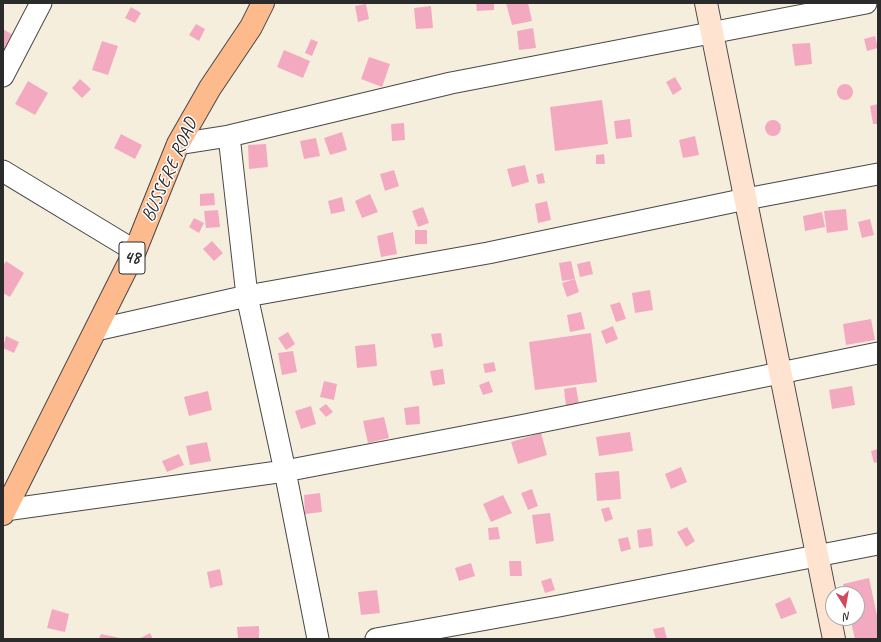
<!DOCTYPE html>
<style>
body{margin:0}
#map{position:relative;width:881px;height:642px;overflow:hidden;background:#f6eedd;font-family:Caveat,sans-serif}
canvas{display:block}
.frame{position:absolute;inset:0;border:4px solid #2b2b2b;pointer-events:none}
.north{position:absolute;left:825px;top:586px;width:40px;height:40px;box-sizing:border-box;background:#fff;border:1px solid #aaa;border-radius:50%;rotate:169deg;font-size:11px;font-weight:700;line-height:16px;text-align:center;color:#2b2b2b}
.north::after{content:'';display:block;margin:auto;width:14px;height:18px;background:#d1495b;clip-path:polygon(50% 0,100% 100%,50% 72%,0 100%)}
</style>
<div id="map">
<canvas width="881" height="642"></canvas>
<div class="frame"></div>
<div class="north">N</div>
</div>
<script>
const g = document.querySelector('canvas').getContext('2d');
g.lineJoin = 'round';
function fill(path, color) { g.fillStyle = color; g.fill(path, 'evenodd'); }
const shape = rows => new Path2D(rows.map(r => 'M' + r).join(''));
function stroke(path, color, width, dash) { g.strokeStyle = color; g.lineWidth = width; g.lineCap = dash ? 'butt' : 'round'; g.setLineDash(dash || []); g.stroke(path); }
function label(font, color, halo, rows, align = 'center') {
  g.font = font + ' Caveat,sans-serif'; g.lineWidth = 3; g.setLineDash([]); g.textBaseline = 'middle'; g.strokeStyle = halo; g.fillStyle = color; for (const [text, x, y, turn = 0] of rows) {
    g.save(); g.translate(x, y); g.rotate((+turn || 0) * Math.PI / 180); g.textAlign = isNaN(turn) ? turn : align; if (halo) g.strokeText(text, 0, 0); g.fillText(text, 0, 0); g.restore();
  }
}
const building = shape([
 [476,3,494,3,494,10,477,11],
 [506,3,528,3,532,21,512,25],
 [366,4,369,19,358,22,355,6],
 [431,6,433,28,416,29,414,8],
 [131,7,141,13,135,23,125,18],
 [196,24,205,29,199,41,189,35],
 [533,28,536,48,519,50,517,31],
 [3,29,13,35,4,51,3,50],
 [875,36,878,48,867,51,864,39],
 [311,39,318,42,312,56,305,53],
 [102,41,118,46,108,75,92,70],
 [810,43,812,64,795,66,792,44],
 [284,50,310,61,303,78,277,67],
 [369,57,390,64,382,87,361,79],
 [675,77,682,89,673,95,666,82],
 [80,79,91,89,82,98,72,88],
 [28,81,48,93,35,115,15,104],
 '837 92a8 8 0 1 1 16 0a8 8 0 1 1-16 0Z',
 [602,100,608,144,555,151,550,107],
 [878,104,878,124,873,124,870,106],
 [630,119,632,137,616,139,614,121],
 '765 128a8 8 0 1 1 16 0a8 8 0 1 1-16 0Z',
 [404,123,405,140,392,141,391,124],
 [342,132,347,150,330,155,324,138],
 [121,134,142,145,135,159,114,148],
 [695,136,699,155,683,158,679,140],
 [316,138,320,156,304,159,300,141],
 [266,144,268,167,249,169,248,145],
 [604,154,605,164,596,164,596,155],
 [525,165,529,182,512,187,507,169],
 [394,170,399,186,385,191,380,174],
 [543,173,545,183,538,184,536,175],
 [214,193,215,205,200,206,200,194],
 [370,194,378,212,362,218,355,201],
 [342,197,345,211,331,214,328,201],
 [547,201,551,220,538,223,535,204],
 [423,207,429,223,418,227,412,211],
 [846,209,848,230,827,233,824,211],
 [218,210,220,227,206,228,204,211],
 [822,212,825,227,805,231,803,216],
 [194,218,204,223,199,233,189,227],
 [870,219,874,235,862,238,858,222],
 [415,230,427,230,427,244,415,244],
 [393,232,397,254,381,257,377,236],
 [212,241,223,253,214,261,203,249],
 [6,261,24,273,10,297,3,293,3,266],
 [571,261,575,279,562,281,559,263],
 [590,261,593,274,580,277,577,264],
 [575,279,579,292,567,297,562,283],
 [650,290,653,310,635,313,632,293],
 [620,302,626,319,616,322,610,305],
 [581,312,585,329,570,332,567,315],
 [871,319,875,340,846,345,843,324],
 [613,326,618,339,606,344,601,331],
 [288,332,295,344,286,350,278,338],
 [441,333,443,346,434,348,431,334],
 [591,333,597,382,535,390,529,342],
 [6,336,19,342,14,353,3,348],
 [375,344,377,366,357,368,355,346],
 [293,351,297,372,282,375,278,353],
 [494,362,496,371,485,373,483,364],
 [443,369,445,384,433,386,430,371],
 [324,381,337,384,334,400,320,397],
 [489,381,493,392,483,395,479,385],
 [852,386,855,405,832,409,829,390],
 [576,387,579,404,566,406,564,389],
 [208,391,212,410,189,416,184,397],
 [326,404,333,412,326,417,319,409],
 [311,406,316,424,301,429,295,411],
 [419,406,420,424,406,425,404,408],
 [384,417,389,438,368,443,363,421],
 [630,432,633,451,599,456,596,437],
 [541,433,547,455,518,464,511,442],
 [207,442,211,461,190,465,186,446],
 [878,449,878,462,874,463,871,451],
 [179,454,184,465,167,472,162,461],
 [681,467,687,482,671,489,665,474],
 [619,471,621,499,597,501,595,473],
 [532,489,538,506,528,510,521,493],
 [320,493,322,512,305,514,304,495],
 [503,495,512,513,491,522,483,504],
 [609,507,613,519,605,522,601,509],
 [550,513,554,541,536,544,532,515],
 [498,527,500,539,489,540,488,528],
 [687,527,695,541,686,547,677,532],
 [651,528,653,546,639,548,637,530],
 [628,537,631,549,621,552,618,539],
 [509,561,521,561,522,576,510,576],
 [471,563,475,576,459,581,455,568],
 [220,569,223,585,210,588,207,572],
 [551,578,555,590,545,593,541,581],
 [869,578,878,620,878,639,855,639,850,618,857,618,857,594,845,594,843,584],
 [377,590,380,613,361,615,358,592],
 [790,597,797,613,781,619,775,604],
 [52,609,69,614,65,632,47,628],
 [259,626,259,639,238,639,237,627],
 [664,627,667,639,656,639,653,629],
 [150,633,153,639,139,639],
 [101,634,120,638,120,639,99,639]
]);
const street = shape([
 [3,76,41,3],
 [229,136,247,296,285,471,318,639],
 [178,144,229,136,451,83,866,3],
 [3,171,135,251],
 [96,330,247,296,488,253,746,199,878,174],
 [5,510,285,471,525,425,878,353],
 [376,639,559,606,878,544]
]);
const secondary = shape([
 [706,3,834,639]
]);
const primary = shape([
 [3,514,135,251,178,144,210,88,251,27,263,3]
]);
const shields = [
 [132,258,26]
];
const shieldNames = [
 ["48",132,258]
];
const streetNames = [
 ["BUSSERE ROAD",170,170,-66]
];
fill(building, '#f3aac1');
stroke(street, '#494846', 23);
stroke(secondary, '#494846', 24);
stroke(primary, '#494846', 24);
stroke(street, '#fff', 21);
stroke(secondary, '#fee3d1', 22);
stroke(primary, '#fcba8d', 22);
for (const [x, y, w] of shields) { const box = new Path2D(); box.roundRect(x - w / 2, y - 16, w, 32, 3); g.fillStyle = '#fff'; g.fill(box); stroke(box, '#2b2b2b', 1); }
label('bold 18px', '#2b2b2b', null, shieldNames);
label('19px', '#2b2b2b', '#fff', streetNames);
</script>
